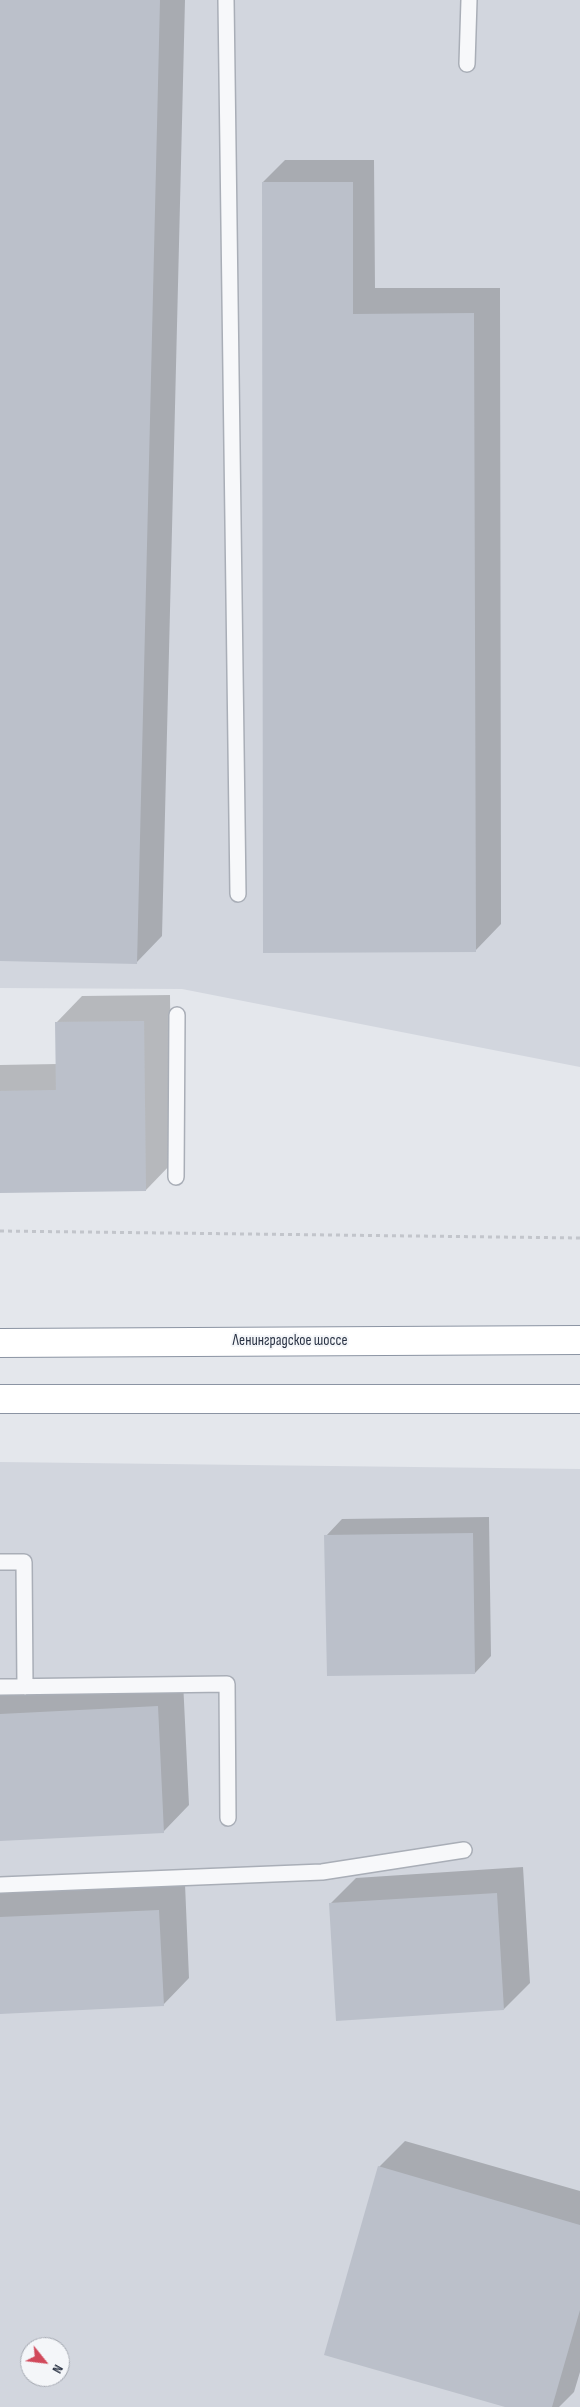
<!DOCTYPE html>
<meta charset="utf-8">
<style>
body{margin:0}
#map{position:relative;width:580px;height:2407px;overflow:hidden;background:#e4e7ec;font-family:"Sofia Sans Condensed",sans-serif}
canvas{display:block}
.north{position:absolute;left:20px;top:2337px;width:50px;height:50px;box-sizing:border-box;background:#f4f6f9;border:1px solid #a4a8b1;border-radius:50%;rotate:119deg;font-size:14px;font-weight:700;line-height:20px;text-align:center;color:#2b3445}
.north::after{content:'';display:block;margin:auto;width:18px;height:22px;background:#d1495b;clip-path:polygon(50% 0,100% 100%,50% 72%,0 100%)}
</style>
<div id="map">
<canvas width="580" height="2407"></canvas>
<div class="north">N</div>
</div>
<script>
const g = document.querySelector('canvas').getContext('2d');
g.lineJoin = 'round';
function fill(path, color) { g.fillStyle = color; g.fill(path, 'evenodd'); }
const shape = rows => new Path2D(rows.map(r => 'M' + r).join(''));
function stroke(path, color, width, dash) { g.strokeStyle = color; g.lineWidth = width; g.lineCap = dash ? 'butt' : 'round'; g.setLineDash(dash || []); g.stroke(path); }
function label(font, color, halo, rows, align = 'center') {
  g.font = font + ' "Sofia Sans Condensed",sans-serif'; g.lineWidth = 4; g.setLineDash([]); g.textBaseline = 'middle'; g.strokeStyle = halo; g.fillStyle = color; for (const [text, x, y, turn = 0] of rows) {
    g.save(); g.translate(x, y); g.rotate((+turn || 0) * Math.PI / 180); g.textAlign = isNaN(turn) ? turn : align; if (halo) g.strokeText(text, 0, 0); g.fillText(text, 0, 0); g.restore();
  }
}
const built = shape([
 [0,0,580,0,580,1067,182,989,0,988],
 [0,1462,580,1469,580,2407,0,2407],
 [30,2347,60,2347,60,2377,30,2377]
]);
const shadow = shape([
 [0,0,185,0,162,936,136,963,0,960],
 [285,160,374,160,375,288,500,288,501,924,475,951,263,182],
 [170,995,172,1163,146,1190,0,1192,0,1065,57,1064,56,1023,82,996],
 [489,1517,491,1656,475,1673,326,1536,342,1519],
 [183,1681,189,1805,163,1832,0,1839,0,1690],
 [523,1867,530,1983,504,2009,330,1904,356,1878],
 [185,1884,189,1978,163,2005,0,2013,0,1893],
 [405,2141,580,2191,580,2372,574,2392,559,2407,509,2407,379,2167]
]);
const building = shape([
 [0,0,160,0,137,964,0,961],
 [262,182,353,182,353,314,474,313,476,952,263,953],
 [144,1021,146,1191,0,1193,0,1091,56,1090,55,1022],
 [473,1533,475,1674,327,1676,324,1535],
 [158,1706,164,1833,0,1841,0,1714],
 [497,1893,504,2010,336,2021,329,1903],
 [159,1910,164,2006,0,2014,0,1917],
 [378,2166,580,2225,580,2310,552,2407,505,2407,324,2355]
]);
const path = shape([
 [0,1231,580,1238]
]);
const lane = shape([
 [226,0,238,894],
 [467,64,469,0],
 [176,1177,177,1015],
 [0,1562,24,1562,25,1687],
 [0,1687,227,1684,228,1818],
 [0,1885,322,1872,464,1850]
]);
const highway = shape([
 [0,1343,580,1340],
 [0,1399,580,1399]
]);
const streetNames = [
 ["Ленинградское шоссе",290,1341]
];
fill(built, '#d2d6de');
fill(shadow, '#0003');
fill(building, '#bbc0ca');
stroke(lane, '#a9aeb7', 18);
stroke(highway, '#8b94a3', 30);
stroke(path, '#c2c5cb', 3, [4, 4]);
stroke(lane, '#f7f8fa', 15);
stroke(highway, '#fff', 28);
label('15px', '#2b3445', '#f4f6f9', streetNames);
</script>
